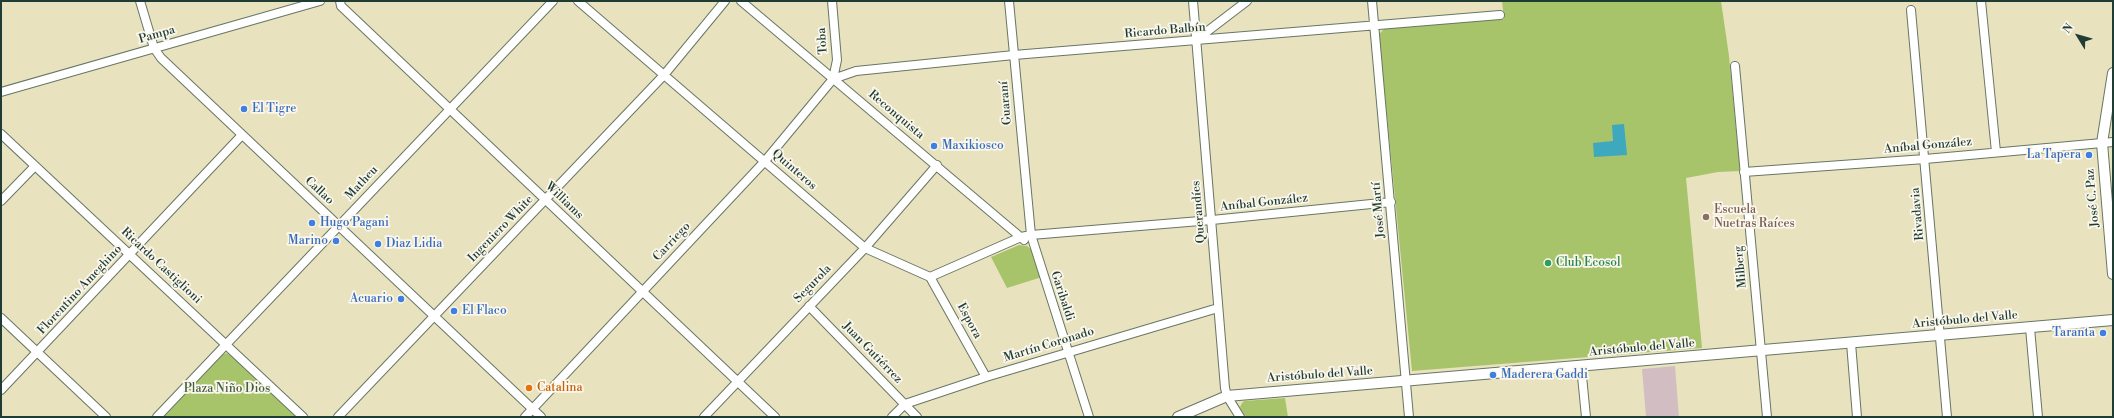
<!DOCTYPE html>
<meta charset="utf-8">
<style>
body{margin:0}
#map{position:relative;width:2114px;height:418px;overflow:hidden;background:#e9e2bf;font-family:"Libre Bodoni",serif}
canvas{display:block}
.frame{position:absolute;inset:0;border:2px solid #1f3d34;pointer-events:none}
.north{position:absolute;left:2058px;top:16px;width:40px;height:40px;-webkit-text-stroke:3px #fbf7ec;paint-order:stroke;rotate:307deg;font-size:11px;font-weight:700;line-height:16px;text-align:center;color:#1f3d34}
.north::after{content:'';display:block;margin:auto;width:14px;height:18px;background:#1f3d34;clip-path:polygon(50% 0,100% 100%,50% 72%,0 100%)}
</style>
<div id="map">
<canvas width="2114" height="418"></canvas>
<div class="frame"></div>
<div class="north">N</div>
</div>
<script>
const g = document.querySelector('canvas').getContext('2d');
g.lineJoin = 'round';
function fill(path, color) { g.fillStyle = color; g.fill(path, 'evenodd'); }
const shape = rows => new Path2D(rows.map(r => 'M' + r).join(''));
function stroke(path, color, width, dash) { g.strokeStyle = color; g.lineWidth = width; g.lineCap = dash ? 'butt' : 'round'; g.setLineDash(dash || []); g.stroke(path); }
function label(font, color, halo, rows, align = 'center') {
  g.font = font + ' "Libre Bodoni",serif'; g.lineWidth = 3.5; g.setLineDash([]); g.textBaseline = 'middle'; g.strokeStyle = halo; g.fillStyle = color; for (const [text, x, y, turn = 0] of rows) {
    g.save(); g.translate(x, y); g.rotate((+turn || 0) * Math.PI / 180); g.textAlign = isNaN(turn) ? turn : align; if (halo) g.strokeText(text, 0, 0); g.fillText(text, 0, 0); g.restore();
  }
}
const industrial = shape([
 [1675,366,1679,417,1646,417,1642,369]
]);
const green = shape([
 [1502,1,1721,1,1729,56,1740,171,1718,172,1686,178,1702,348,1412,371,1379,34,1384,29,1504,19],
 [1019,245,1027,246,1033,251,1042,277,1007,288,991,257],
 [226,353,233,356,298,417,162,417,220,356],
 [1285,398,1288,417,1246,417,1240,407,1242,403,1244,401]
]);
const water = shape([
 [1624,124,1627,155,1594,157,1593,143,1613,141,1612,125]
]);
const minor = shape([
 [140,1,154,48,161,58,541,417],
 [340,1,341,6,775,417],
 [578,1,865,248,930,277,1021,237,1031,235,1212,220,1391,202],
 [741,1,1024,240],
 [1009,1,1031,235,1089,417],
 [1193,1,1225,388,1227,396,1240,417],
 [1372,1,1409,417],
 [1981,1,1996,152],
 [1911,10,1947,417],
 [1196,40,1247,1],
 [1735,66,1767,417],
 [833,79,856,71,1014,55,1500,15],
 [1,92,320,1],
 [1,134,303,417],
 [1744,172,1925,159,2113,142],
 [1,201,35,166],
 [930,277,986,377],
 [809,306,917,417],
 [1,318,106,417],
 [2030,328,2038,417],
 [1851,343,1857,417],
 [1581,366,1586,417],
 [1,390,241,136],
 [157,417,553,1],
 [338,417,664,75,725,1],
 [525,417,765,161,833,79,837,60,832,1],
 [704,417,865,248,937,165],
 [892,417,905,404,986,377,1218,308]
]);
const tertiary = shape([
 [2113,73,2102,143,2113,274],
 [1178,417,1227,396,2113,320]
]);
const markers = [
 [244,109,4,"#3f7fe0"],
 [934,146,4,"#3f7fe0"],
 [2089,155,4,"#3f7fe0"],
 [1706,217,4,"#8d6e63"],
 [312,223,4,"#3f7fe0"],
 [336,241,4,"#3f7fe0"],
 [378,244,4,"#3f7fe0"],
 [1548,263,4,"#2e9e5b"],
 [401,299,4,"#3f7fe0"],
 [454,311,4,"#3f7fe0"],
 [2103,333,4,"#3f7fe0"],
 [1493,375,4,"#3f7fe0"],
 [529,388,4,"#e8710a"]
];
const streetNames = [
 ["Ricardo Balbín",1165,31,-5],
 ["Pampa",157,35,-16],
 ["Toba",823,41,-94],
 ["Guaraní",1006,103,-95],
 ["Reconquista",896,115,40],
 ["Aníbal González",1928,146,-5],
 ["Quinteros",794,170,41],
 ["Matheu",362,183,-47],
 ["Callao",319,191,43],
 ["José C. Paz",2093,198,-95],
 ["Williams",564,201,44],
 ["Aníbal González",1264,203,-6],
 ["José Martí",1379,210,-95],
 ["Querandíes",1199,212,-95],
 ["Rivadavia",1918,214,-95],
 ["Ingeniero White",501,229,-46],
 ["Carriego",672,242,-47],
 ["Ricardo Castiglioni",161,266,43],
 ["Milberg",1741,267,-96],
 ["Segurola",813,284,-46],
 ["Florentino Ameghino",80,290,-47],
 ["Garibaldi",1062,296,72],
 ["Aristóbulo del Valle",1965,320,-5],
 ["Espora",969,321,61],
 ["Martín Coronado",1049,345,-17],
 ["Aristóbulo del Valle",1642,348,-5],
 ["Juan Gutiérrez",872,353,46],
 ["Aristóbulo del Valle",1320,375,-4]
];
const shopNames = [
 ["El Tigre",252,109],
 ["Maxikiosco",942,146],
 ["La Tapera",2081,155,"right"],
 ["Hugo Pagani",320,223],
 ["Marino",328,241,"right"],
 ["Diaz Lidia",386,244],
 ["Acuario",393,299,"right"],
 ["El Flaco",462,311],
 ["Taranta",2095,333,"right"],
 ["Maderera Gaddi",1501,375]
];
const educationNames = [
 ["Escuela",1714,210],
 ["Nuetras Raíces",1714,224]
];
const leisureNames = [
 ["Club Ecosol",1556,263]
];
const foodNames = [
 ["Catalina",537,388]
];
const parkNames = [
 ["Plaza Niño Dios",227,389]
];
fill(industrial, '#d2bec2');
fill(green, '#a8c46b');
fill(water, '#3ea8be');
stroke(minor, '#667765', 10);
stroke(tertiary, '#667765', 12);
stroke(minor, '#fff', 8);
stroke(tertiary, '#fff', 10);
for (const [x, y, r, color] of markers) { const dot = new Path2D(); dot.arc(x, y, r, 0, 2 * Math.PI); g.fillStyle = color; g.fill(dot); stroke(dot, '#fbf7ec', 1.5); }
label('12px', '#1f3d34', '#fbf7ec', streetNames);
label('12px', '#366cbe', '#fbf7ec', shopNames, 'left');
label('12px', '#785e54', '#fbf7ec', educationNames, 'left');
label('12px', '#27864d', '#fbf7ec', leisureNames, 'left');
label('12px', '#c56008', '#fbf7ec', foodNames, 'left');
label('12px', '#415f42', '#fbf7ec', parkNames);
</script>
